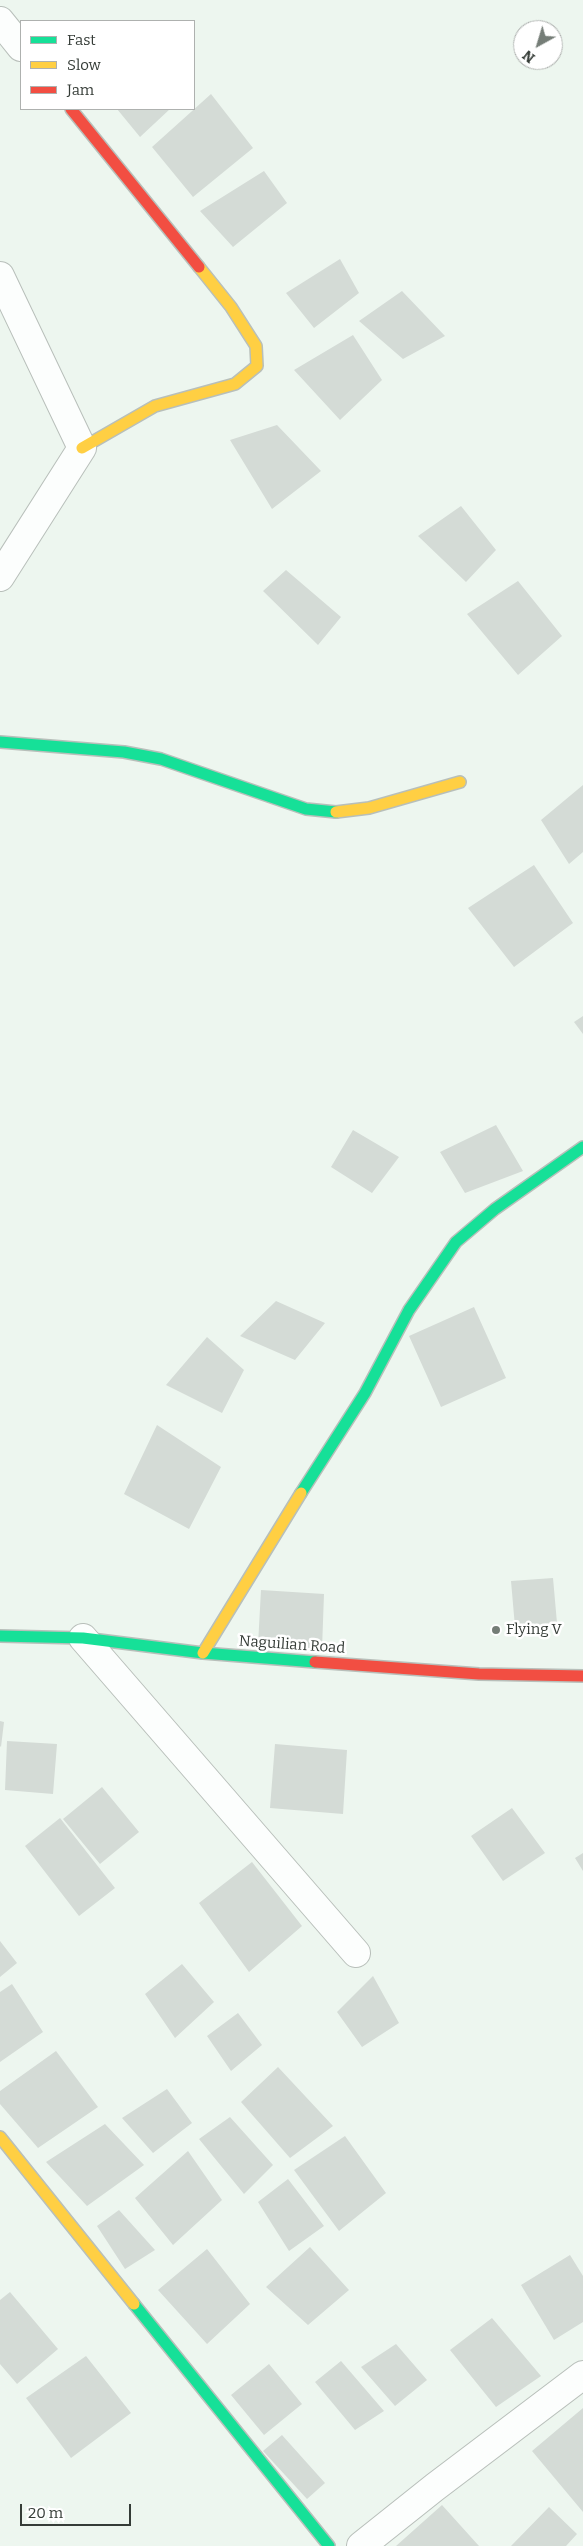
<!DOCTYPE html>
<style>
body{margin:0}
#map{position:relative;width:583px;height:2546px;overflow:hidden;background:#edf6ef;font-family:Bitter,serif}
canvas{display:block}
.legend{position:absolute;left:20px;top:20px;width:175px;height:90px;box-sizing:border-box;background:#fff;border:1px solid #aeb1af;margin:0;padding:6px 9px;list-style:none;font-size:15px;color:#353c37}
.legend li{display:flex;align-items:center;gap:10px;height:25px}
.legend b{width:25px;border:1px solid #aeb1af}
.north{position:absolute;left:513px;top:20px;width:50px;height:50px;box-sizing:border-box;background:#fff;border:1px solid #aeb1af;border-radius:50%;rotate:219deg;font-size:14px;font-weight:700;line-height:20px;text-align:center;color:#353c37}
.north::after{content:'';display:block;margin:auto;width:18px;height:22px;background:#757d77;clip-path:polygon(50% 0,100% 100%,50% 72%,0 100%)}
.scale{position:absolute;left:20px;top:2504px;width:111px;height:22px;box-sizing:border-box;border:2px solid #353c37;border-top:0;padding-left:6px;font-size:15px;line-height:18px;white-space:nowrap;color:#353c37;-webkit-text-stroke:4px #fff;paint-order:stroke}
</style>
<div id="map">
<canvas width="583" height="2546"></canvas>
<ul class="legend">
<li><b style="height:6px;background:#16e098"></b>Fast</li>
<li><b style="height:6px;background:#ffcf43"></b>Slow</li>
<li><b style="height:6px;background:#f24e42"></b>Jam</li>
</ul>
<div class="north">N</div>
<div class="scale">20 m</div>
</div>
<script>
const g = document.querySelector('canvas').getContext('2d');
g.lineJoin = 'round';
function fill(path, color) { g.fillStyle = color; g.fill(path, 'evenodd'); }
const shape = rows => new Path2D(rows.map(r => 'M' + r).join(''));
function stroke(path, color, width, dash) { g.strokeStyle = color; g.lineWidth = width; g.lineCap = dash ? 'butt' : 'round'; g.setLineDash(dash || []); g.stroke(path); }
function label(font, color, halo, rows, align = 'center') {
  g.font = font + ' Bitter,serif'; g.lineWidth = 5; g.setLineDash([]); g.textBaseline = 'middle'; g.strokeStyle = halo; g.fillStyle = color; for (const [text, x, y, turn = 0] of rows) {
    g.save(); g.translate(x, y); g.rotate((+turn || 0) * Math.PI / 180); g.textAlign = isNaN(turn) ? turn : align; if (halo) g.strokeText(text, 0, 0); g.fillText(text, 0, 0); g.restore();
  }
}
const building = shape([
 [211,94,253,148,193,197,152,147],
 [117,109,170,109,140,137],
 [264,171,287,203,233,247,200,211],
 [340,259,359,293,314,328,286,293],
 [402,291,445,336,403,359,359,321],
 [353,335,382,380,340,420,294,370],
 [277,425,321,471,272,509,230,440],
 [461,506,496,550,466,582,418,536],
 [286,570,341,617,318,645,263,591],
 [518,581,562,636,518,675,467,614],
 [583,785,583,852,569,864,541,820],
 [534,865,573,923,514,967,468,908],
 [583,1016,583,1034,574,1022],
 [496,1125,523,1171,465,1193,440,1152],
 [353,1130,399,1157,372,1193,331,1167],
 [276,1301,325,1323,295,1360,240,1336],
 [474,1307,506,1378,441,1407,409,1336],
 [207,1337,244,1370,222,1413,166,1385],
 [157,1425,221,1467,189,1529,124,1494],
 [553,1578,557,1623,515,1627,511,1581],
 [261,1590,324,1594,322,1649,258,1645],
 [0,1721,4,1722,1,1747,0,1746],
 [7,1741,57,1744,53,1794,5,1790],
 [275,1744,347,1750,343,1814,270,1808],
 [102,1787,139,1832,100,1864,63,1819],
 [512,1808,545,1853,503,1881,471,1836],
 [60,1818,115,1888,79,1916,25,1846],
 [583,1853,583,1871,575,1858],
 [252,1862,302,1926,249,1972,199,1903],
 [0,1941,17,1963,0,1977],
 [182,1964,214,2002,175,2038,145,1994],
 [373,1976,399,2023,362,2047,337,2012],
 [12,1984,43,2032,0,2062,0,1992],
 [238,2013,262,2045,231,2071,207,2036],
 [56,2051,98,2107,38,2148,0,2104,0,2091],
 [278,2067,333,2126,290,2158,241,2102],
 [167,2089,192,2123,153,2153,122,2118],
 [230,2117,273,2165,244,2194,199,2139],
 [105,2124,144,2165,87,2206,46,2162],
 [345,2136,386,2193,339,2231,294,2170],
 [188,2151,222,2200,173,2245,135,2198],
 [288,2179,324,2226,289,2251,258,2202],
 [119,2210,155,2250,125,2269,97,2226],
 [310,2247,349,2290,308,2325,266,2287],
 [207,2249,250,2304,207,2344,158,2290],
 [570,2255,583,2276,583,2322,554,2340,521,2285],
 [10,2292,58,2349,17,2384,0,2364,0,2300],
 [492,2318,541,2376,496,2407,450,2350],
 [396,2344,427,2380,395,2406,361,2367],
 [86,2356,131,2413,71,2458,26,2398],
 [341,2361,384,2411,355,2430,315,2382],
 [269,2364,302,2404,264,2435,231,2395],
 [583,2408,583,2512,532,2451],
 [282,2435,325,2483,307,2499,263,2451],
 [442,2505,479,2546,396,2546],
 [549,2507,577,2534,566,2546,511,2546]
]);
const street = shape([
 [0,21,21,47],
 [0,276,82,448,0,577],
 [83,1638,356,1953],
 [361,2546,435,2487,583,2375]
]);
const fast = shape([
 [0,742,124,752,161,759,306,809,336,812],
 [301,1493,365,1393,409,1310,456,1242,495,1209,583,1147],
 [0,1636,83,1638,203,1653,315,1662],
 [134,2304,329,2546]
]);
const slow = shape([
 [82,448,155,406,235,384,257,366,256,346,231,307,199,267],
 [336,812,369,808,460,782],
 [203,1653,301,1493],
 [0,2137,134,2304]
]);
const jam = shape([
 [71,109,199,267],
 [315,1662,479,1674,583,1676]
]);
const markers = [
 [496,1630,5,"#757d77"]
];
const poiNames = [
 ["Flying V",506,1630]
];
const streetNames = [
 ["Naguilian Road",292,1645,4]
];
fill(building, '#d4dbd6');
stroke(street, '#b8bfba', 30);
stroke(fast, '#b8bfba', 14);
stroke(slow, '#b8bfba', 14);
stroke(jam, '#b8bfba', 14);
stroke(street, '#fcfefd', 28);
stroke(fast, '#16e098', 11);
stroke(slow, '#ffcf43', 11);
stroke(jam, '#f24e42', 11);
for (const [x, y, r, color] of markers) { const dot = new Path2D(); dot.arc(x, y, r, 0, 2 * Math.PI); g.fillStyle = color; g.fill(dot); stroke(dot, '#fff', 2); }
label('15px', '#353c37', '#fff', poiNames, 'left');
label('15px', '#353c37', '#fff', streetNames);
</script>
